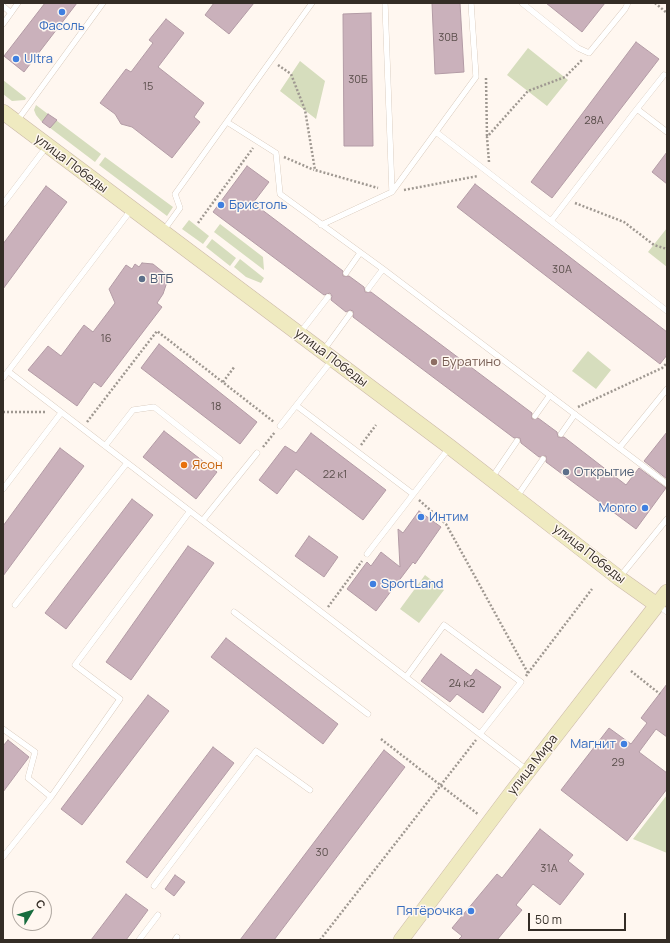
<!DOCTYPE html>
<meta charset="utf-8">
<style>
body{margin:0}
#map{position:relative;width:670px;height:943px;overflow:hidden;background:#fff7f0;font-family:Manrope,sans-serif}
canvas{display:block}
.frame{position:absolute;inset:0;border:4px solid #342d26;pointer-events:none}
.north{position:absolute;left:12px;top:891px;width:40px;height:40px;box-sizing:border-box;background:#fff7f0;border:1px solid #aea69f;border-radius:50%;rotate:52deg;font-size:11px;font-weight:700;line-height:16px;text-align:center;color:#342d26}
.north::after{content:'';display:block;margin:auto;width:14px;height:18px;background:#176c3e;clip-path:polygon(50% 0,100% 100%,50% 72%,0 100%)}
.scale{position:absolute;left:528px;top:913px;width:98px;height:18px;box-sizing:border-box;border:2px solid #342d26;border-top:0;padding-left:5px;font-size:12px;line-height:14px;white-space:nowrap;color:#342d26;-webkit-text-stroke:3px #fff7f0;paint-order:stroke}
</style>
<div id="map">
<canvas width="670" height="943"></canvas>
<div class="frame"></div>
<div class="north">С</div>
<div class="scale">50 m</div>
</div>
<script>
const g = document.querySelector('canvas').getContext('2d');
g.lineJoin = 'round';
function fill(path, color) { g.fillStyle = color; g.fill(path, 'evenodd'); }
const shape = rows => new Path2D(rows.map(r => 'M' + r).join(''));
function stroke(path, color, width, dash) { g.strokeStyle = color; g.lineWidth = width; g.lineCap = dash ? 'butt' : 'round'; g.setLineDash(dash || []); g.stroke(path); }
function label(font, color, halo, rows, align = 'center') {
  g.font = font + ' Manrope,sans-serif'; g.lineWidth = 3; g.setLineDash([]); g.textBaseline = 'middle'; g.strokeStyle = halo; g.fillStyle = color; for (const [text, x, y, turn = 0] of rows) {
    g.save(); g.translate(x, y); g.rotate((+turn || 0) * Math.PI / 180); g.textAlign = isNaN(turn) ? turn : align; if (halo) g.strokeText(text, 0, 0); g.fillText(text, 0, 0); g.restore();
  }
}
const green = shape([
 [528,48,568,80,547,106,507,75],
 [300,61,325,81,316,119,280,91],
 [3,80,26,98,25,100,12,101,3,94],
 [36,105,101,154,95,162,41,121,36,115,34,110],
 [105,157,173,207,167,216,99,165],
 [189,220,209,236,203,244,182,229],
 [220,224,263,257,264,270,214,232],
 [667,228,667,267,648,252],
 [212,239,236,258,230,266,206,247],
 [240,259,264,278,261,283,246,277,234,267],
 [588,351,611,370,596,389,572,371],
 [425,575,444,590,419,623,400,609],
 [667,795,667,853,633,839]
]);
const building = shape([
 [45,3,77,3,24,72,4,56,45,3],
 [214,3,254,3,229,34,205,15,214,3],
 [432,3,460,3,464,72,435,74,432,3],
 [546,3,605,3,582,32,546,3],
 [371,13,373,146,344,146,343,14,371,13],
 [166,19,184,33,158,67,204,103,194,117,200,122,172,158,132,127,121,124,115,114,100,103,126,69,131,72,153,43,149,40,166,19],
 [636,42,659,59,552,198,531,182,636,42],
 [48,114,57,120,50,128,42,122,48,114],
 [667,152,667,184,652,172,667,152],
 [247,166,269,182,253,203,343,271,343,276,349,276,364,287,365,292,371,292,532,413,532,419,538,418,557,432,558,437,564,437,626,485,639,468,666,488,636,529,546,462,546,456,539,457,521,443,520,438,514,438,353,317,353,311,350,310,346,312,331,300,332,296,330,293,324,295,213,212,247,166],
 [475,184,667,332,667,355,660,364,457,207,475,184],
 [46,186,67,202,3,289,3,244,46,186],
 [142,263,153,264,163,272,167,282,163,294,157,303,162,307,101,387,94,382,77,406,28,370,48,346,61,356,84,325,93,332,115,303,109,289,126,265,132,269,135,264,139,267,142,263],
 [159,344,257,422,240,444,141,368,159,344],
 [164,431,217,472,196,499,143,457,164,431],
 [667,432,667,479,644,461,667,432],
 [311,433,386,490,363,520,296,469,277,494,259,480,285,446,296,453,311,433],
 [60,448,84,466,3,576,3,526,60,448],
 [132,499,153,515,66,629,45,613,132,499],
 [419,511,441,527,415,564,413,562,376,611,347,589,367,562,371,566,381,552,400,567,398,529,403,533,419,511],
 [309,536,338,557,324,577,295,556,309,536],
 [188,546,214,563,131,680,106,662,188,546],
 [226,638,338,724,323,744,211,657,226,638],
 [441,654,471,676,476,669,501,687,483,713,457,694,450,702,421,681,441,654],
 [667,684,667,737,656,729,639,752,667,773,667,789,627,841,561,790,609,728,631,744,647,723,641,718,667,684],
 [148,695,169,711,82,825,61,809,148,695],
 [8,740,29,757,3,792,3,746,8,740],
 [213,747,234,763,147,878,126,862,213,747],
 [384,750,405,767,274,940,240,940,384,750],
 [540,829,573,855,568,861,584,874,560,905,533,884,516,905,522,910,497,940,458,940,462,936,452,928,497,874,502,878,540,829],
 [175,875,185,882,174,896,165,889,175,875],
 [126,894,148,910,126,940,91,940,126,894]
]);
const path = shape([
 [655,3,667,13],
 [278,65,291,74,305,110,315,170,378,188],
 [486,78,487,137],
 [284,157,314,170],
 [489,162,487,137,528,91,565,77,583,59],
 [404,190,478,176],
 [575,203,624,222,654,245,667,249],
 [198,223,253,148],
 [223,382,235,366],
 [578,407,662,368,667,363],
 [3,412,46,412],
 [87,422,157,331,274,422],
 [361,445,376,425],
 [263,447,275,432],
 [419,500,446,524,528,673,526,676],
 [328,607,362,561],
 [631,671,660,694],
 [528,673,592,589],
 [381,739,479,815],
 [320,940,476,740]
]);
const service = shape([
 [385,3,392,192],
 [522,3,578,48,589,53,625,9,628,3],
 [3,6,11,13],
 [3,24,18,3],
 [637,109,664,75],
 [17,121,103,3],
 [227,122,276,153,280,194,383,269,667,484],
 [436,132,667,311],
 [3,204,47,146],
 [551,221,637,109,667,132],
 [321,225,392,192,476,77,471,3],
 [164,230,180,208,175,194,312,3],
 [346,273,360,253],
 [368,289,383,269],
 [300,333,328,297],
 [323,351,350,314],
 [9,372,528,771],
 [3,378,131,210],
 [297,406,413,494],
 [535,416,550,395],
 [280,426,332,360],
 [561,434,575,414],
 [105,446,133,410,154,407,220,459],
 [620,447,667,389],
 [491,479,517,441],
 [3,489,61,413],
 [516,498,543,459],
 [203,520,257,453],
 [367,554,449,448],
 [619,578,667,519],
 [15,605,127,463],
 [658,605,667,612],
 [234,612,368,714],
 [406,677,444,625,521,682,480,734],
 [3,729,35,752,28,778,51,797,120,699,75,665,190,511],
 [3,857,51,797],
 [154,886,256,751,310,790],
 [139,940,158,915],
 [175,940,177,937]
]);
const secondary = shape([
 [3,112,450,447,619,578,657,605],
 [401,940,512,792,667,592]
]);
const markers = [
 [62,12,4,"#3f7fe0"],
 [16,59,4,"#3f7fe0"],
 [221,205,4,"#3f7fe0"],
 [142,279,4,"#5c6f8a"],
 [434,362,4,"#8d6e63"],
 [184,465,4,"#e8710a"],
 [566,472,4,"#5c6f8a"],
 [645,508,4,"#3f7fe0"],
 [421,517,4,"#3f7fe0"],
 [373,584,4,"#3f7fe0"],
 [624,744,4,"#3f7fe0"],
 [471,911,4,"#3f7fe0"]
];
const numberNames = [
 ["30В",448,38],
 ["30Б",358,80],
 ["15",148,87],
 ["28А",594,121],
 ["30А",562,270],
 ["16",106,339],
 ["18",216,407],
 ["22 к1",335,475],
 ["24 к2",462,684],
 ["29",618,763],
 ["30",322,853],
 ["31А",549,869]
];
const shopNames = [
 ["Фасоль",62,26,"center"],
 ["Ultra",24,59],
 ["Бристоль",229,205],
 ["Monro",637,508,"right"],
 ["Интим",429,517],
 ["SportLand",381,584],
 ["Магнит",616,744,"right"],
 ["Пятёрочка",463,911,"right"]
];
const streetNames = [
 ["улица Победы",71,164,37],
 ["улица Победы",331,358,37],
 ["улица Победы",589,554,38],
 ["улица Мира",533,765,-52]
];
const serviceNames = [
 ["ВТБ",150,279],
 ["Открытие",574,472]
];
const educationNames = [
 ["Буратино",442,362]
];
const foodNames = [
 ["Ясон",192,465]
];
fill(green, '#d6ddbd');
fill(building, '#cab1bb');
stroke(building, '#b39ba5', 1);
stroke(service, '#ccbaa9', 6);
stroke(secondary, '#ccbaa9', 16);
stroke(path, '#9f9891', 2.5, [2, 2]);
stroke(service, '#fff', 5.5);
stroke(secondary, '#efeac0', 15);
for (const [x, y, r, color] of markers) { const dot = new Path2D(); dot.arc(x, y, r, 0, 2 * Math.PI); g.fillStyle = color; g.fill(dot); stroke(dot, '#fff7f0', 1.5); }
label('11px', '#5a4e4b', null, numberNames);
label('13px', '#366cbe', '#fff7f0', shopNames, 'left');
label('13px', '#342d26', '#fff7f0', streetNames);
label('13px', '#4e5e75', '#fff7f0', serviceNames, 'left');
label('13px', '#785e54', '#fff7f0', educationNames, 'left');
label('13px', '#c56008', '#fff7f0', foodNames, 'left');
</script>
